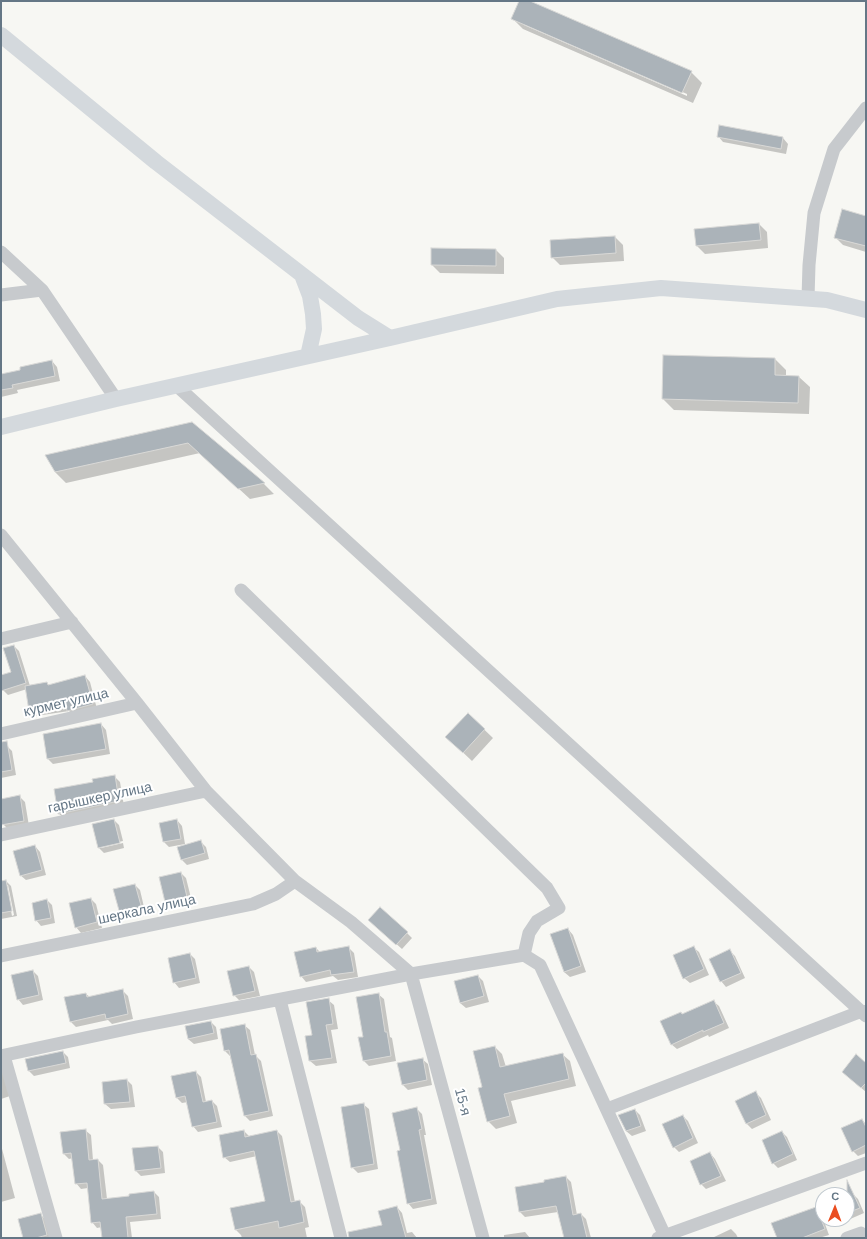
<!DOCTYPE html>
<meta charset="utf-8">
<style>
body{margin:0}
#map{position:relative;width:867px;height:1239px;overflow:hidden;background:#f7f7f3;font-family:Arial,sans-serif}
canvas{display:block}
.frame{position:absolute;inset:0;border:2px solid #657786;pointer-events:none}
.north{position:absolute;left:815px;top:1187px;width:40px;height:40px;box-sizing:border-box;background:#fff;border:1px solid #c1c9cf;border-radius:50%;rotate:1deg;font-size:11px;font-weight:700;line-height:16px;text-align:center;color:#657786}
.north::after{content:'';display:block;margin:auto;width:14px;height:18px;background:#ea4d20;clip-path:polygon(50% 0,100% 100%,50% 72%,0 100%)}
</style>
<div id="map">
<canvas width="867" height="1239"></canvas>
<div class="frame"></div>
<div class="north">С</div>
</div>
<script>
const g = document.querySelector('canvas').getContext('2d');
g.lineJoin = 'round';
function fill(path, color) { g.fillStyle = color; g.fill(path, 'evenodd'); }
const shape = rows => new Path2D(rows.map(r => 'M' + r).join(''));
function stroke(path, color, width, dash) { g.strokeStyle = color; g.lineWidth = width; g.lineCap = dash ? 'butt' : 'round'; g.setLineDash(dash || []); g.stroke(path); }
function label(font, color, halo, rows, align = 'center') {
  g.font = font + ' Arial,sans-serif'; g.lineWidth = 4; g.setLineDash([]); g.textBaseline = 'middle'; g.strokeStyle = halo; g.fillStyle = color; for (const [text, x, y, turn = 0] of rows) {
    g.save(); g.translate(x, y); g.rotate((+turn || 0) * Math.PI / 180); g.textAlign = isNaN(turn) ? turn : align; if (halo) g.strokeText(text, 0, 0); g.fillText(text, 0, 0); g.restore();
  }
}
const shadow = shape([
 [520,1,528,1,691,72,702,83,693,103,523,29,513,19],
 [524,23,687,94,687,96,524,25],
 [718,136,783,138,788,144,786,154,723,142],
 [866,217,866,252,843,245,835,237],
 [759,224,767,232,768,248,705,254,697,246],
 [615,237,623,245,624,261,560,265,552,257],
 [432,249,496,250,504,258,504,274,440,273,432,265],
 [775,359,786,370,786,376,799,377,810,387,809,414,674,410,663,399],
 [52,361,57,367,60,381,17,390,18,393,1,397,1,375],
 [191,423,264,484,274,494,250,499,200,453,66,483,55,472],
 [14,646,19,651,30,686,47,683,50,686,85,676,90,682,97,709,74,715,69,711,36,716,30,711,27,689,8,695,3,690,1,683,1,677,12,673],
 [468,714,493,738,472,761,455,745],
 [101,724,106,730,110,754,53,764,48,759,44,735],
 [7,746,12,751,16,775,1,778,1,747],
 [114,776,120,782,124,806,65,819,59,814,55,790,94,783],
 [20,797,25,802,29,826,8,829,3,824,1,814,1,800],
 [114,820,119,825,123,841,101,846,101,848,123,843,124,848,104,853,99,848],
 [177,820,182,826,185,844,169,847,164,842],
 [201,842,206,847,209,859,187,865,182,860,178,848],
 [35,846,40,852,46,875,26,880,20,875],
 [181,873,186,878,192,902,171,907,166,902],
 [5,880,11,886,17,916,1,919,1,881],
 [6,885,8,885,14,915,12,916],
 [135,885,140,890,144,907,123,912,123,914,145,909,146,914,126,919,120,914],
 [91,899,96,904,102,928,81,933,76,927],
 [47,900,52,905,55,923,41,926,36,920],
 [375,925,407,933,412,938,402,949],
 [568,929,573,935,586,972,570,977,564,972],
 [693,947,699,952,709,975,690,983,684,978],
 [316,948,320,952,349,948,354,953,358,977,338,980,333,976,306,982,301,976],
 [730,951,735,956,745,978,726,987,721,981],
 [190,954,195,959,200,983,179,988,174,982],
 [249,967,254,972,260,996,239,1000,234,995],
 [33,971,38,976,43,1000,23,1005,18,999],
 [478,976,483,981,489,1002,466,1008,460,1003],
 [122,990,128,996,133,1019,112,1024,108,1020,76,1027,71,1022,65,998,86,994,90,997],
 [378,994,384,999,390,1037,392,1038,396,1061,369,1066,364,1061,364,1037],
 [328,1000,334,1005,338,1029,331,1030,337,1063,316,1066,310,1061,306,1037,313,1036],
 [713,1001,719,1006,729,1028,709,1037,708,1035,677,1049,671,1044,682,1015],
 [211,1022,216,1027,218,1039,194,1044,188,1039],
 [244,1025,250,1030,255,1055,261,1061,273,1116,250,1121,245,1116,230,1056,225,1051],
 [495,1047,502,1054,506,1067,562,1054,570,1061,576,1086,511,1101,517,1123,496,1129,488,1121,483,1087],
 [63,1052,68,1057,70,1068,34,1076,29,1071,26,1060],
 [422,1059,428,1064,432,1085,408,1090,403,1085,399,1064],
 [866,1064,866,1092,848,1077],
 [1,1070,4,1073,10,1096,1,1099],
 [196,1072,201,1077,206,1102,212,1101,217,1106,222,1127,198,1132,193,1126,188,1102,182,1103,177,1098,172,1077],
 [127,1080,132,1085,135,1107,111,1109,105,1104],
 [756,1093,761,1098,771,1120,752,1129,746,1123],
 [363,1104,369,1109,378,1169,358,1173,352,1167],
 [417,1109,422,1114,426,1135,424,1135,437,1204,413,1209,408,1203,401,1151],
 [635,1110,640,1115,646,1131,632,1136,626,1131],
 [683,1116,688,1121,698,1143,679,1152,674,1147],
 [862,1120,866,1124,866,1153,858,1156,853,1151],
 [85,1130,91,1135,93,1160,98,1160,103,1165,107,1199,130,1197,154,1192,159,1197,161,1219,130,1222,132,1238,103,1238,102,1227,97,1228,92,1222,88,1188,81,1189,76,1183,73,1158,69,1159,64,1154],
 [244,1131,249,1136,277,1131,282,1136,295,1202,299,1201,305,1207,309,1227,305,1228,307,1238,242,1238,241,1235,236,1230,266,1202,257,1156,230,1162,224,1157],
 [782,1132,787,1137,797,1160,778,1168,773,1163],
 [1,1145,15,1198,1,1202],
 [158,1147,163,1152,165,1173,141,1176,136,1171],
 [710,1153,715,1159,726,1181,706,1189,701,1184],
 [566,1177,571,1182,577,1215,581,1214,586,1219,591,1238,565,1238,558,1212,525,1217,520,1212,545,1183],
 [853,1194,858,1199,864,1213,848,1220,847,1219,847,1196],
 [397,1207,402,1213,407,1233,412,1232,417,1238,350,1238,384,1226],
 [816,1208,821,1213,829,1235,819,1238,778,1238],
 [40,1214,46,1220,51,1238,24,1238],
 [731,1229,736,1234,738,1238,712,1238],
 [525,1232,530,1238,504,1238,504,1235]
]);
const building = shape([
 [519,1,530,1,692,71,682,93,511,19,519,1],
 [719,125,783,137,781,149,717,137,719,125],
 [842,209,866,216,866,246,834,238,842,209],
 [759,223,761,240,696,246,694,229,759,223],
 [615,236,616,253,551,258,550,240,615,236],
 [431,248,496,249,496,266,431,265,431,248],
 [663,355,775,358,775,375,799,376,798,403,662,399,663,355],
 [52,360,55,376,12,385,13,388,1,390,1,374,20,370,20,367,52,360],
 [192,422,265,483,238,489,188,443,55,472,45,455,192,422],
 [14,645,26,683,1,691,1,675,11,672,3,648,14,645],
 [85,675,93,704,67,711,66,705,29,711,25,686,47,682,48,685,85,675],
 [468,713,485,729,463,753,445,737,468,713],
 [101,723,106,749,47,759,43,734,101,723],
 [7,741,12,770,1,772,1,742,7,741],
 [115,775,119,801,58,814,54,789,93,782,92,779,115,775],
 [20,795,24,821,1,825,1,799,20,795],
 [114,819,120,843,98,848,92,824,114,819],
 [177,819,181,839,163,842,159,823,177,819],
 [201,840,205,853,181,860,177,847,201,840],
 [35,845,42,870,20,876,13,851,35,845],
 [181,872,187,897,165,902,159,877,181,872],
 [6,880,12,911,1,913,1,881,6,880],
 [135,884,142,909,120,914,113,889,135,884],
 [91,898,97,922,75,928,69,903,91,898],
 [47,899,51,918,35,921,32,903,47,899],
 [380,907,408,932,396,945,368,920,380,907],
 [568,928,581,966,564,972,550,934,568,928],
 [349,946,354,972,331,975,330,970,300,977,294,952,316,947,317,952,349,946],
 [694,946,704,969,683,979,673,955,694,946],
 [730,949,741,973,720,982,709,959,730,949],
 [190,953,196,978,173,983,168,958,190,953],
 [249,966,255,991,233,996,227,971,249,966],
 [33,970,39,995,17,1000,11,975,33,970],
 [478,975,484,996,460,1003,454,981,478,975],
 [123,989,128,1014,106,1019,105,1014,70,1022,64,997,86,993,87,997,123,989],
 [379,993,385,1032,387,1032,391,1056,363,1061,358,1037,363,1037,356,997,379,993],
 [329,998,333,1024,326,1025,332,1058,309,1061,305,1036,312,1035,306,1002,329,998],
 [714,1000,724,1023,703,1032,703,1030,671,1045,660,1021,681,1012,682,1014,714,1000],
 [211,1021,214,1033,188,1039,185,1026,211,1021],
 [245,1024,251,1055,256,1054,269,1111,244,1116,229,1050,224,1051,220,1029,245,1024],
 [495,1046,500,1067,563,1053,569,1079,504,1094,510,1116,487,1122,478,1088,482,1087,473,1051,495,1046],
 [63,1051,66,1063,28,1071,25,1059,63,1051],
 [856,1054,866,1063,866,1083,861,1088,842,1072,856,1054],
 [423,1058,427,1080,402,1085,397,1063,423,1058],
 [196,1071,203,1102,212,1100,217,1122,192,1127,185,1096,176,1098,171,1076,196,1071],
 [127,1079,130,1102,104,1104,102,1082,127,1079],
 [756,1091,766,1115,746,1124,735,1101,756,1091],
 [364,1103,374,1164,351,1168,341,1107,364,1103],
 [417,1107,422,1129,419,1130,432,1199,407,1204,397,1151,400,1150,392,1113,417,1107],
 [635,1109,641,1126,626,1131,618,1115,635,1109],
 [683,1115,693,1138,673,1148,662,1124,683,1115],
 [862,1119,866,1127,866,1145,852,1152,841,1128,862,1119],
 [86,1129,89,1160,98,1159,102,1199,129,1196,129,1194,154,1191,157,1214,126,1217,128,1238,102,1238,100,1222,91,1223,87,1183,75,1184,71,1153,63,1154,60,1132,86,1129],
 [244,1130,245,1137,277,1130,291,1202,300,1200,304,1222,279,1228,278,1221,235,1230,230,1208,265,1201,254,1151,223,1158,219,1135,244,1130],
 [782,1131,793,1154,772,1164,762,1140,782,1131],
 [158,1146,161,1168,135,1171,132,1148,158,1146],
 [710,1152,721,1176,700,1185,690,1161,710,1152],
 [566,1176,573,1215,581,1213,587,1238,564,1238,556,1206,519,1212,515,1187,544,1182,544,1180,566,1176],
 [847,1180,860,1208,847,1213,847,1180],
 [397,1206,406,1238,349,1238,348,1232,382,1225,378,1211,397,1206],
 [816,1207,825,1229,802,1238,777,1238,771,1223,816,1207],
 [41,1213,47,1235,36,1238,23,1238,18,1219,41,1213]
]);
const minor = shape([
 [1,252,42,290,116,399],
 [1,295,42,290],
 [808,298,809,265,814,213,834,149,866,108],
 [177,386,866,1016],
 [1,535,137,703,206,791,295,881,351,922,411,974],
 [241,590,547,888,559,908,537,921,529,933,524,955],
 [1,639,72,622],
 [1,734,137,703],
 [1,835,206,791],
 [1,956,253,904,276,894,295,881],
 [411,974,483,1238],
 [280,1000,341,1238],
 [1,1056,136,1027,411,974,524,955,540,965,665,1236],
 [4,1056,56,1238],
 [607,1109,862,1011],
 [658,1238,866,1163],
 [847,1238,861,1233]
]);
const major = shape([
 [1,35,156,162,358,318,390,338],
 [302,275,310,296,313,314,314,329,308,356],
 [1,427,116,399,390,338,557,299,661,288,827,300,866,310]
]);
const streetNames = [
 ["курмет улица",66,703,-13],
 ["гарышкер улица",100,798,-12],
 ["шеркала улица",147,910,-12],
 ["15-я",462,1102,75]
];
fill(shadow, '#0003');
fill(building, '#abb3b9');
stroke(building, '#d8d8d6', 1);
stroke(minor, '#c7cacd', 13);
stroke(major, '#d4d9dd', 16);
label('14px', '#657786', '#fff', streetNames);
</script>
